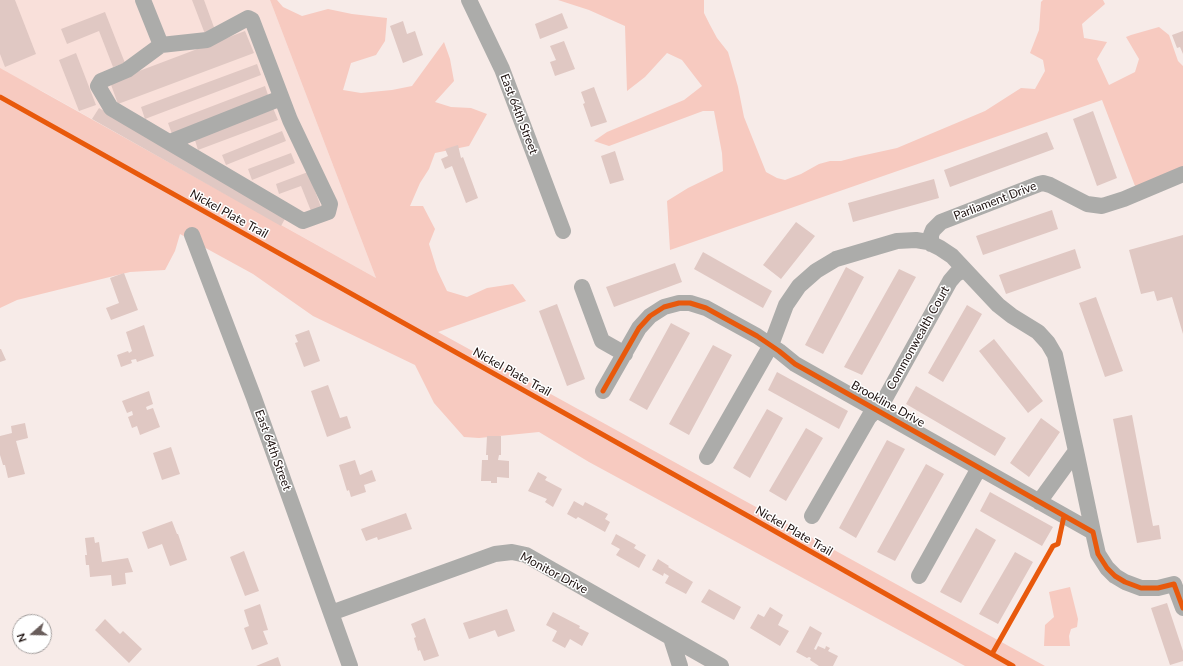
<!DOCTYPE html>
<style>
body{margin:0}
#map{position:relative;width:1183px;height:666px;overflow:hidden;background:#f7ebe8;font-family:Lato,sans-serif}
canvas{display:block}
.north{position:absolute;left:12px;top:614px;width:40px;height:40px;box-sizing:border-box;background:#fff;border:1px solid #a5a09f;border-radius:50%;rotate:250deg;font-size:11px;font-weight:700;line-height:16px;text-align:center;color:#1d110f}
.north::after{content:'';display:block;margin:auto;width:14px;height:18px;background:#695d5b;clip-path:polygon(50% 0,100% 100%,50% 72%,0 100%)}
</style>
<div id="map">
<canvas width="1183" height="666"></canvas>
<div class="north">N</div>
</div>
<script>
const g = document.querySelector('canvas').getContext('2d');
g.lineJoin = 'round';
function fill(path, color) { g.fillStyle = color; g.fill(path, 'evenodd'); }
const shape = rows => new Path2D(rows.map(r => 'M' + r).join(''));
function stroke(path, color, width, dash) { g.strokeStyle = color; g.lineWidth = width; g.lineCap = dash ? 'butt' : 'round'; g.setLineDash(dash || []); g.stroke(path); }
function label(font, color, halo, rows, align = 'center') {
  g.font = font + ' Lato,sans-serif'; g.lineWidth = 3; g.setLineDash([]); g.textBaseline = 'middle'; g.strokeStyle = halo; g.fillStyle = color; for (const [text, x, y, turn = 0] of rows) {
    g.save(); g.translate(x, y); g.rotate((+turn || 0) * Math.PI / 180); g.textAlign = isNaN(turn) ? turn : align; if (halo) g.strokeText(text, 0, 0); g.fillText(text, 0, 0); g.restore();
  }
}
const built = shape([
 [0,0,270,0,376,278,42,91,0,73]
]);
const green = shape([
 [270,0,277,0,283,7,302,16,328,9,352,14,387,18,385,41,376,55,351,63,343,90,361,93,392,90,412,86,444,42,450,59,454,81,435,102,451,107,471,108,487,114,469,146,435,153,429,169,420,183,410,206,423,206,435,229,429,244,437,270,447,291,467,297,487,288,513,284,526,301,438,332,1045,666,965,666,589,462,539,432,479,438,464,437,434,403,415,365,313,316,253,274,180,234,175,251,165,270,130,272,17,300,0,308,0,68,376,278],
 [558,0,704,0,704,13,710,25,717,38,728,52,738,87,744,117,766,172,777,178,785,180,801,174,819,164,830,161,841,161,856,157,897,148,985,111,1021,88,1035,89,1045,71,1043,60,1030,53,1039,30,1041,2,1043,0,1103,0,1105,4,1082,24,1084,38,1107,42,1097,59,1109,85,1135,72,1139,59,1126,37,1131,35,1159,27,1169,35,1178,61,1183,66,1183,180,1140,199,1102,100,670,250,667,201,688,188,723,171,722,153,714,111,703,111,609,146,594,141,607,132,684,100,702,86,682,60,667,53,645,77,627,91,625,26,589,10],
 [1070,587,1078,619,1077,627,1071,629,1069,636,1070,646,1044,646,1045,625,1054,617,1049,592]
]);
const building = shape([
 [0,0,15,0,36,54,5,67,0,54],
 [192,0,204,0,215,30,205,34],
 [105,12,125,63,113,67,99,31,67,44,61,29],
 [562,13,568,28,540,39,535,24],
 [403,21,407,34,415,31,423,55,403,63,390,26],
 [245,31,254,53,118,104,110,82],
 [1183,31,1183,54,1180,47,1177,48,1172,35],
 [564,41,575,69,555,76,550,62,556,60,550,46],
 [76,53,96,105,79,111,59,60],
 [257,64,261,75,145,119,141,107],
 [265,86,269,98,172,134,168,123],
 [594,87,607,122,591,127,583,104,585,103,581,92],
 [99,108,287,215,281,226,92,119],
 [273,108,278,120,198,150,194,137],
 [1093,111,1117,178,1097,186,1073,119],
 [282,131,286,141,226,165,222,155],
 [1047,132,1054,149,950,187,944,170],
 [458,145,461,158,463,157,478,198,466,203,452,166,445,169,441,159,448,156,445,149],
 [615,151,624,180,610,184,601,156],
 [291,153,295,163,252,180,248,169],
 [308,172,321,207,311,211,301,186,279,194,276,184],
 [934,179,939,198,853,222,848,203],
 [1052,210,1058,229,983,255,976,236],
 [796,222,815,236,781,279,763,265],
 [1183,235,1183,334,1172,297,1157,301,1154,291,1141,294,1129,250],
 [1075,249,1081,268,1006,294,999,275],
 [703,252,772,291,763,308,694,269],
 [675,263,682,282,614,307,606,287],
 [846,267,864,277,823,354,805,345],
 [899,269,916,277,862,375,844,367],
 [124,273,138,310,111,320,106,308,119,303,110,278],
 [1096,297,1123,371,1105,377,1079,303],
 [557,304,585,379,567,386,539,311],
 [967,305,982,314,943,382,928,373],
 [671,323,690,333,647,410,629,400],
 [144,325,154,356,137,362,136,359,131,360,132,363,121,367,117,355,128,351,129,353,132,351,126,332],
 [309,330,320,361,304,367,295,343,298,342,295,335],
 [994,339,1043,401,1028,413,979,351],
 [713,345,732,355,689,435,669,424],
 [0,349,1,349,6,360,0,362],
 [777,372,848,411,839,429,768,390],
 [328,385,340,418,347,416,351,428,327,437,311,391],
 [916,386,1006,438,995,456,906,404],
 [149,391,153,404,146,407,147,410,153,408,160,427,140,435,137,426,132,428,128,417,133,415,132,411,127,413,122,401],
 [767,409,783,418,750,478,733,468],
 [1132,415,1153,526,1159,525,1161,539,1137,543,1113,419],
 [1041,418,1060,432,1029,477,1010,463],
 [25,423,28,438,16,441,25,474,8,478,5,465,3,465,0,455,0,436,12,433,11,426],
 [806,428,823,438,786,501,769,491],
 [487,436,501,436,501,455,499,455,498,460,509,461,509,478,497,477,497,483,491,483,491,481,481,481,482,460,488,460,488,455,486,455],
 [887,440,905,449,856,538,839,528],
 [171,447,180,474,162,480,153,453],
 [355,460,360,475,372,470,376,481,364,485,366,492,351,497,349,490,347,491,339,465],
 [926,464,944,474,895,561,877,552],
 [538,472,547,477,545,480,562,489,553,507,545,502,547,499,528,491],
 [990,492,1053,527,1042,546,980,511],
 [574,501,583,506,585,502,608,514,605,519,610,522,605,532,578,517,576,519,567,514],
 [406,513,412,529,378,540,377,537,366,541,361,529],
 [172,521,177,534,178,534,187,560,170,566,162,544,148,549,142,532],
 [976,528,996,540,961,603,940,592],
 [616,534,636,545,634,548,646,555,639,568,616,555,620,549,611,544],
 [94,537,95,543,99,542,102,562,128,558,133,572,125,573,126,584,112,586,111,575,90,577,89,565,86,565,85,555,87,555,85,538],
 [244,551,259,591,245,596,230,557],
 [1015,552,1033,562,998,624,979,614],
 [658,559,669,566,668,567,693,582,686,594,665,583,669,576,664,573,663,576,652,570],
 [709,589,741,607,734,620,701,602],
 [1167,603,1183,651,1183,661,1170,665,1151,608],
 [260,604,268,630,263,631,268,644,252,650,244,628,249,626,244,610],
 [770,607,783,615,778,625,789,631,780,646,750,628,758,614,764,617],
 [507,609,515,631,498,637,495,630,469,639,463,623],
 [553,612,580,626,579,628,589,633,582,646,570,639,565,648,552,641,557,631,546,625],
 [425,618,439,656,424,661,420,650,418,651,414,638,416,637,411,624],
 [105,619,120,634,123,631,142,649,129,663,95,630],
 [810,626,822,633,814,649,816,650,818,646,825,649,826,646,830,648,828,651,838,656,833,666,819,666,810,660,811,658,809,657,807,658,796,652],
 [278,657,281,666,256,666]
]);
const minor = shape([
 [143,0,161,45,127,70,101,81,98,86,111,108,303,221,328,212,330,204,290,120,252,20,248,18,207,40,161,45],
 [469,0,502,69,563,231],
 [170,142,281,98],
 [192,235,254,398,350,666],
 [931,244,931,235,933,230,941,222,1039,184,1043,183,1050,185,1087,204,1102,206,1124,199,1183,174],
 [582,287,602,341,625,354],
 [603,391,639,328,650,316,664,307,679,303,690,303,706,308,757,336,779,351,795,364,1093,532,1098,554,1107,568,1115,576,1125,582,1141,588,1158,588,1174,584,1183,608],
 [1076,451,1093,532],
 [707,457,771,345,786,305,799,286,816,271,836,259,897,241,916,240,928,242,940,248,952,256,998,305,1012,316,1038,332,1048,343,1055,355,1076,451,1039,502],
 [812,516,869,417,882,404,950,281,956,274,964,270],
 [919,576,979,468],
 [331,613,495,554,512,552,526,555,721,666],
 [671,638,680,666]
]);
const cycleway = shape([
 [0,97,748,516,1013,666],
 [603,391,639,328,650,316,664,307,679,303,690,303,706,308,757,336,779,351,795,364,1093,532,1098,554,1107,568,1115,576,1125,582,1141,588,1158,588,1174,584,1183,608],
 [992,654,1053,546,1058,544,1064,516]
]);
const streetNames = [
 ["East 64th Street",519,114,69],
 ["Parliament Drive",995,201,-21],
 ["Nickel Plate Trail",229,214,29],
 ["Commonwealth Court",918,338,-61],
 ["Nickel Plate Trail",512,372,29],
 ["Brookline Drive",888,404,29],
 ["East 64th Street",273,450,70],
 ["Nickel Plate Trail",794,531,30],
 ["Monitor Drive",554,573,28]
];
fill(built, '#f9e0da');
fill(green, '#f7cac0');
fill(building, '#e0c8c3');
stroke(minor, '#acacaa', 16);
stroke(cycleway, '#e8590c', 5);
label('12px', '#1d110f', '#fff', streetNames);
</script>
